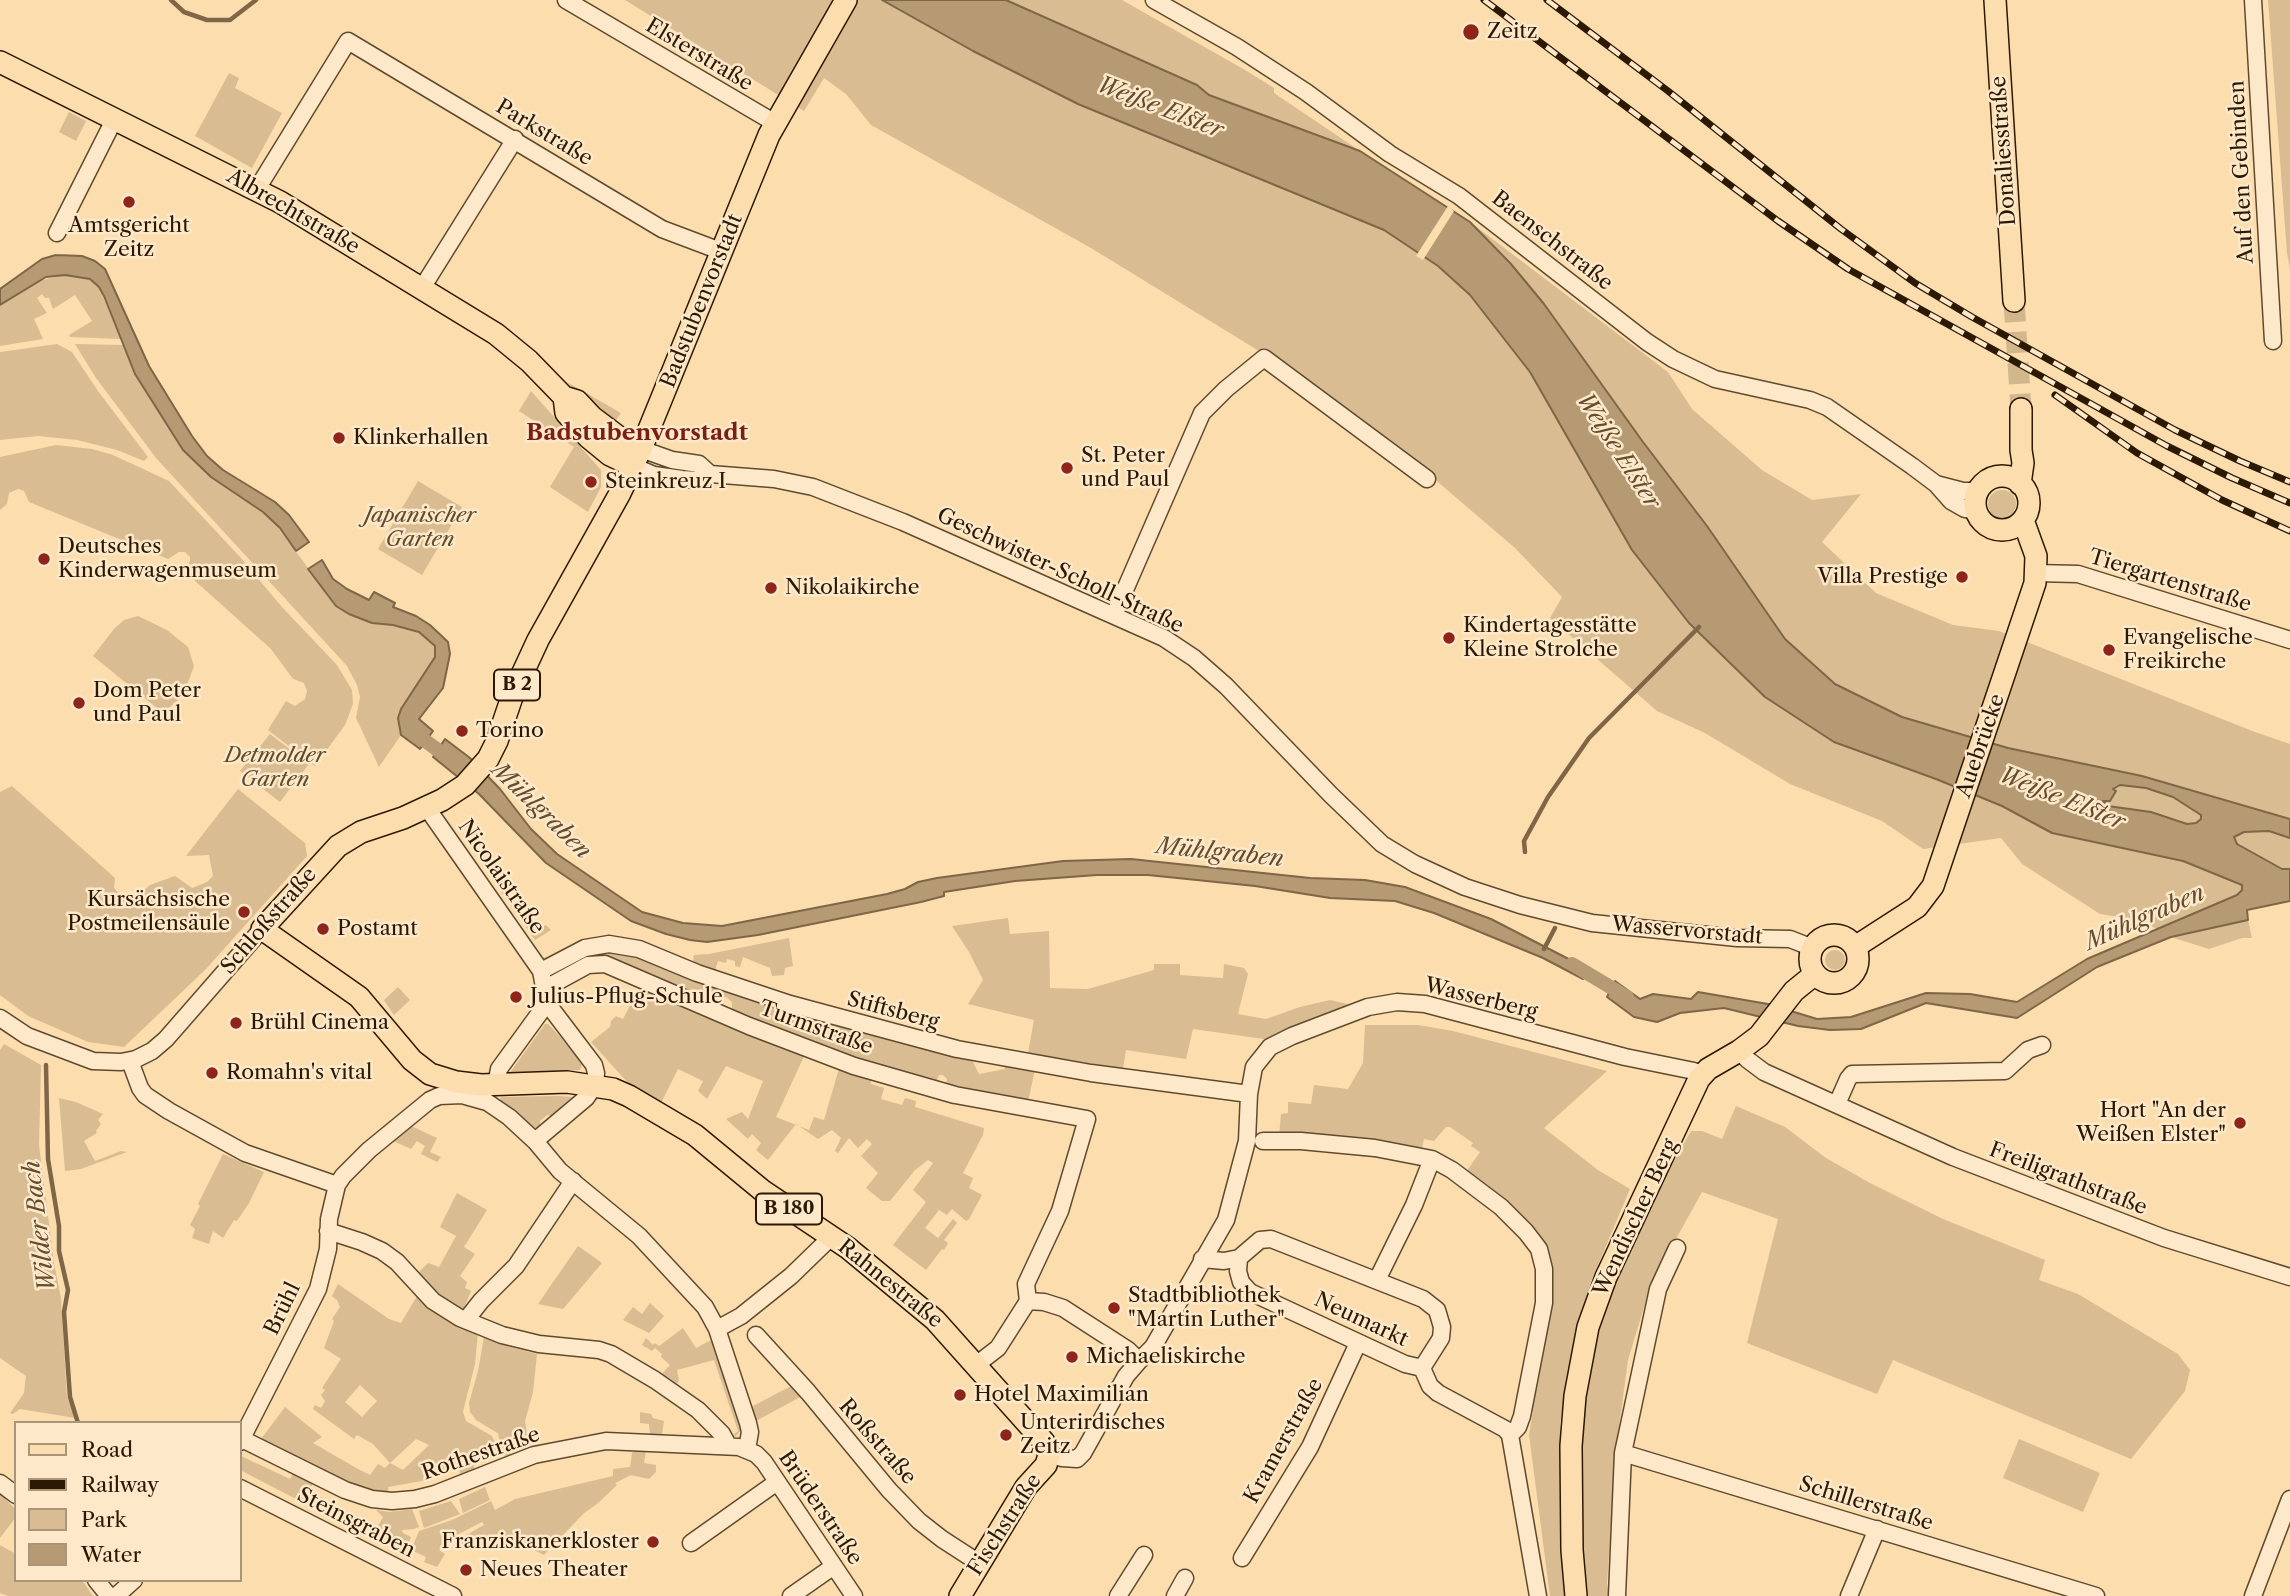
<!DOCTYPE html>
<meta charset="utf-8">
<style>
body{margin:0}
#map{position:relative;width:2290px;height:1596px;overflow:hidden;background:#fcddae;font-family:"Libre Caslon Text",serif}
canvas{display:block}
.legend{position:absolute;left:14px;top:1421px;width:228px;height:161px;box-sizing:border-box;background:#fde9ca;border:2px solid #a9967a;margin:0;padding:9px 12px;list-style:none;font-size:21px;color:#2c1903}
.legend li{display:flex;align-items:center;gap:14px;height:35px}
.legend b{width:35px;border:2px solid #a9967a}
</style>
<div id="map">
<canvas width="2290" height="1596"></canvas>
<ul class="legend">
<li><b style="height:9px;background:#fcddae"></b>Road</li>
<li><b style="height:9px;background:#2c1903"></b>Railway</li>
<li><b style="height:19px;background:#d9bc91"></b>Park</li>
<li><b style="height:19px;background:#b59a74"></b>Water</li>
</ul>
</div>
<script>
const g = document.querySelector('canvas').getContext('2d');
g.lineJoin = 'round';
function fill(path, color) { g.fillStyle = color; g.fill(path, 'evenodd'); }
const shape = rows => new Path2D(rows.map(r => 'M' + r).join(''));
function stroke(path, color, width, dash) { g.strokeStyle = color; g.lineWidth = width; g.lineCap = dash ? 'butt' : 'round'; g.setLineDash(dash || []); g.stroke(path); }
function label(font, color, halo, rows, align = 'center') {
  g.font = font + ' "Libre Caslon Text",serif'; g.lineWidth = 5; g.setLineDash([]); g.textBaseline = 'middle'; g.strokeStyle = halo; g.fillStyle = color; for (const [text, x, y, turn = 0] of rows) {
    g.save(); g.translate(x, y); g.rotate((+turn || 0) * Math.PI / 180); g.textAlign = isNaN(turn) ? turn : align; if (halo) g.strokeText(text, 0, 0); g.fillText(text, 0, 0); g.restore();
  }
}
const green = shape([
 [625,0,882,0,973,51,1078,104,1384,230,1438,266,1470,295,1530,372,1632,550,1689,623,1765,697,1834,742,1936,779,2002,806,2052,832,2183,861,2233,880,2242,885,2242,890,2237,895,2159,930,2139,920,2100,914,2022,864,2001,838,1923,849,1882,821,1790,784,1705,733,1657,711,1550,618,1562,597,1515,548,1411,459,1337,403,1259,351,1091,248,871,125,846,94,824,78,804,111],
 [1006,0,1122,0,1245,70,1274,88,1274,93,1360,151,1209,95,1197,85],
 [2268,0,2290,0,2290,269,2287,253],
 [229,73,239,78,235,88,282,113,252,168,195,136],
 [69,112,86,121,76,141,59,132],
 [1470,222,1668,372,1692,409,1762,470,1812,500,1861,494,1822,542,1876,593,1953,625,1999,631,2255,732,2290,744,2290,819,2142,776,2008,748,1902,717,1835,684,1785,639,1707,526,1643,442,1544,304,1511,264],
 [65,275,90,279,99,287,121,339,70,337,69,335,92,321,75,295,53,309,49,298,45,298,42,294,37,298,47,313,34,319,43,339,0,346,0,305,38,281],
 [57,344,72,352,98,391,148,457,144,461,117,450,77,440,38,436,0,440,0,352],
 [75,344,123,345,135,374,183,450,211,477,259,508,272,519,336,606,410,628,432,641,437,650,435,657,401,709,399,730,401,735,379,767,356,718,360,697,357,685,347,666,156,458,96,378],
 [567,382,621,413,613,425,600,416],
 [531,391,601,470,601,487,588,512,550,487,574,447,519,411],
 [56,445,92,449,113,455,169,481,241,558,281,606,337,665,352,690,353,704,345,725,315,766,268,730,286,701,295,706,305,699,307,691,304,683,293,679,271,649,184,571,190,561,190,557,185,552,179,552,168,559,29,502,24,491,18,489,9,493,7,504,0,510,0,457],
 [418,481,462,507,422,575,378,549],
 '1988 504a14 14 0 1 1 28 0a14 14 0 1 1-28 0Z',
 [138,616,167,630,188,647,194,666,187,685,177,701,163,713,93,656,114,629,124,620],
 [270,734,309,764,280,802,240,771],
 [2120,785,2146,788,2173,797,2201,815,2201,819,2196,823,2187,824,2151,812,2108,806,2103,802,2104,800,2112,789],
 [12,786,115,878,114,888,121,896,133,900,150,885,175,876,192,888,207,882,213,876,209,855,186,856,238,789,305,843,307,856,206,969,124,1047,88,1042,28,1016,0,995,0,792],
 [2269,831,2290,838,2290,869,2282,869,2237,844,2233,837,2244,832],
 [503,890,510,896,537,930,546,925,551,930,535,940,501,892],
 [1008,918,1010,934,1049,931,1050,988,1088,989,1154,970,1154,964,1180,964,1180,975,1223,978,1224,964,1244,968,1248,974,1238,1014,1266,1019,1300,1007,1330,1000,1356,1006,1271,1040,1193,1029,1186,1059,1126,1050,1123,1069,1028,1053,1034,1020,968,1004,983,980,969,952,952,926],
 [2248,920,2252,938,2242,938,2209,949,2171,937],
 [789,938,793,966,785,968,784,975,772,976,770,968,743,957,740,967,735,966,735,961,727,959,726,963,718,961,715,971,693,963,694,955,709,954],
 [611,948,971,1058,979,1074,1005,1069,1003,1063,1035,1069,1028,1102,946,1085,947,1079,943,1075,939,1075,936,1083,877,1068,732,1012,732,1002,726,997,720,998,715,1004,593,959,551,975,550,973,588,952],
 '1825 960a10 10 0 1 1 20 0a10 10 0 1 1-20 0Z',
 [642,982,806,1052,776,1117,809,1130,814,1117,824,1120,840,1065,870,1074,871,1084,884,1088,881,1099,902,1105,905,1098,916,1101,915,1107,984,1128,983,1135,963,1173,973,1178,969,1188,982,1195,969,1219,966,1221,952,1209,947,1215,939,1210,925,1228,938,1238,953,1219,957,1223,944,1240,948,1243,944,1250,942,1249,926,1270,893,1245,926,1202,913,1190,933,1163,928,1160,915,1170,890,1201,882,1201,866,1188,878,1173,861,1156,872,1144,867,1139,858,1148,849,1138,838,1153,835,1151,841,1138,832,1130,818,1139,796,1124,768,1160,756,1150,761,1143,752,1134,748,1139,726,1119,742,1112,748,1119,763,1081,726,1066,707,1099,698,1091,703,1081,678,1069,661,1103,629,1084,591,1042,610,1027,611,1021,616,1016,623,1019],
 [398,987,410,1000,394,1015,384,1000],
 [545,1024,548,1024,562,1039,582,1064,580,1070,509,1074],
 [1365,1025,1418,1025,1453,1031,1607,1071,1544,1128,1598,1170,1630,1189,1590,1284,1571,1356,1560,1423,1565,1596,1550,1596,1529,1435,1533,1411,1528,1409,1548,1257,1464,1175,1480,1152,1471,1146,1473,1143,1450,1127,1446,1127,1434,1141,1424,1139,1421,1153,1279,1136,1281,1114,1288,1113,1288,1102,1311,1104,1314,1085,1348,1089,1363,1063],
 [4,1044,41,1065,39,1145,54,1263,61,1298,67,1397,75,1418,20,1409,13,1414,10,1413,24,1393,26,1376,0,1358,0,1050],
 [558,1096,572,1097,551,1116,547,1115,540,1121,540,1128,535,1131,500,1101,501,1097],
 [59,1098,76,1102,103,1114,98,1120,101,1124,96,1131,97,1133,84,1141,95,1161,121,1151,127,1152,81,1169,65,1171],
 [1736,1106,1785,1127,1826,1158,1870,1183,1943,1219,2045,1260,2039,1280,2078,1294,2178,1354,2190,1370,2185,1391,2131,1459,1893,1360,1877,1394,1747,1343,1778,1219,1702,1192,1651,1284,1628,1360,1616,1449,1607,1583,1609,1596,1586,1596,1578,1478,1580,1430,1589,1368,1601,1317,1623,1254,1658,1188,1691,1131,1702,1131,1722,1139],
 [409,1125,437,1138,430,1152,441,1157,437,1162,421,1154,425,1146,417,1141,411,1149,391,1140],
 [223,1154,264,1172,249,1203,237,1221,234,1220,223,1238,213,1231,209,1244,192,1238,195,1229,190,1225,200,1206,198,1204],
 [457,1193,487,1210,464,1247,475,1254,460,1276,467,1282,465,1288,471,1291,463,1311,431,1293,415,1276,428,1263,439,1267,456,1236,440,1227],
 [578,1246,602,1263,563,1309,538,1304],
 [338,1284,389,1319,401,1323,417,1296,436,1311,478,1332,475,1364,463,1412,466,1421,492,1436,500,1453,473,1462,475,1473,462,1478,458,1468,427,1480,388,1487,389,1497,339,1480,261,1439,285,1407,322,1437,313,1443,358,1469,370,1475,378,1464,385,1468,390,1463,373,1444,357,1435,354,1439,313,1409,315,1405,321,1408,325,1401,321,1395,325,1390,322,1388,341,1359,324,1348,334,1321,332,1319,340,1307,337,1300,332,1296],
 [360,1385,377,1401,362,1417,345,1402],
 [416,1439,429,1445,403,1470,390,1463],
 [650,1303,664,1316,649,1333,623,1320,633,1307,642,1314],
 [683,1328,696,1348,713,1339,741,1430,735,1437,734,1434,738,1431,714,1360,677,1370,679,1380,677,1384,668,1377,660,1376,670,1365,661,1357,662,1354,655,1348,652,1351,642,1345,646,1338,653,1345,655,1343,659,1346],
 [484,1337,507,1346,537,1354,533,1392,525,1421,528,1443,522,1450,519,1441,508,1444,511,1454,505,1456,498,1435,499,1434,476,1420,470,1412,469,1403,478,1371],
 [795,1384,804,1395,754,1422,753,1406],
 [640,1412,651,1414,653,1418,664,1421,662,1434,650,1434,649,1424,640,1423],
 [2019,1439,2100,1473,2083,1512,2003,1478],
 [636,1449,646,1450,644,1463,656,1465,656,1472,649,1479,631,1475,615,1483,617,1485,597,1504,584,1513,544,1555,499,1533,471,1550,456,1541,484,1525,482,1522,449,1539,451,1543,439,1550,445,1554,437,1567,424,1562,426,1557,411,1550,419,1531,452,1520,491,1501,495,1510,515,1499,613,1476,613,1469,630,1467,632,1453],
 [241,1456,290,1479,295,1469,315,1479,309,1491,325,1499,326,1503,321,1512,240,1470],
 [485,1487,490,1500,463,1513,459,1499],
 [0,1493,16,1510,16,1517,0,1538],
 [451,1501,460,1514,424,1528,419,1511],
 [412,1509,419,1527,414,1529,402,1530,403,1533,411,1537,406,1550,373,1535,383,1517,376,1510,390,1512],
 [0,1545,16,1554,16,1580,82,1580,93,1596,8,1596,0,1593]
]);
const water = shape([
 [882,0,1006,0,1197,85,1209,95,1360,151,1470,222,1511,264,1544,304,1643,442,1707,526,1785,639,1835,684,1902,717,2008,748,2142,776,2290,819,2290,838,2269,831,2244,832,2234,837,2237,844,2282,869,2290,869,2290,901,2247,910,2248,920,2171,937,2097,967,2017,1018,1926,1003,1861,1029,1830,1030,1798,1026,1724,1008,1680,1013,1657,1022,1634,1017,1607,997,1615,981,1640,999,1653,994,1691,999,1698,992,1768,1004,1817,1019,1851,1017,1926,993,1970,994,2017,1002,2087,959,2237,895,2242,890,2242,885,2183,861,2052,833,2002,806,1936,779,1834,742,1765,697,1689,623,1632,550,1530,372,1470,295,1438,266,1384,230,1078,104,973,51,882,0],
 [2120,785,2146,788,2173,797,2201,815,2201,819,2196,823,2187,824,2151,812,2108,806,2103,801,2110,801,2116,791,2113,789,2120,785],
 [56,255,82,256,95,261,105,269,149,366,192,436,207,456,223,470,275,502,289,515,309,542,296,551,280,528,263,512,211,477,183,450,135,374,104,296,99,287,90,279,65,275,46,277,0,305,0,289,42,259,56,255],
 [322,560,333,579,347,589,369,600,374,592,395,603,393,607,416,616,430,625,448,642,450,654,443,688,419,719,433,731,420,749,401,735,398,718,401,709,435,657,435,646,419,632,393,625,372,623,349,614,336,606,308,569,322,560],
 [445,739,470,758,500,789,531,829,557,854,642,912,683,923,722,926,887,894,905,889,918,882,937,878,1063,861,1131,859,1310,878,1365,880,1405,887,1491,919,1588,969,1583,979,1543,958,1434,913,1395,901,1330,898,1255,886,1148,875,1097,875,1015,881,944,892,944,896,921,902,758,935,707,942,690,940,666,934,631,921,546,863,479,794,433,757,445,739]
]);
const pier = shape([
 [1448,206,1454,211,1423,260,1416,256]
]);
const stream = shape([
 [171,0,184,12,207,20,230,20,256,0],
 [1525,852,1524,841,1548,797,1589,738,1699,627],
 [1544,949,1555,928],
 [46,1065,48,1159,59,1226,59,1251,68,1290,64,1312,70,1397,78,1423]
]);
const canal = shape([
 [413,732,453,761],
 [1572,964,1627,997]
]);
const majorTunnel = shape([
 [2014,301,2021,409]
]);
const minor = shape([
 [566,0,775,123],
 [1154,0,1237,47,1306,92,1390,154,1459,196,1647,342,1673,359,1715,379,1810,400,1827,407,1912,466,1936,484,1951,501,1965,509,1976,511],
 [2253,0,2273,341],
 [257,189,348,41,662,229,723,252],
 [57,233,115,118],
 [422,288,515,139],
 [641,449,672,460,699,464,710,474],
 [633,466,654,475,682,479,696,480,710,474,774,479,813,487,903,522,1164,638,1194,658,1226,686,1331,795,1382,844,1415,864,1465,887,1520,905,1592,923,1737,938,1790,939,1813,948],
 [1936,484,1963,491,1978,491],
 [2035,573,2078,574,2290,640],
 [1114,615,1202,413,1226,389,1264,358,1427,479],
 [427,808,541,971,547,1003,594,1065,596,1073,595,1085,586,1098,535,1141],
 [541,971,585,948,609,944,639,949,697,973,790,1004,957,1049,1091,1073,1249,1094],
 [544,989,588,965,605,964,749,1026,854,1066,955,1095,1087,1119,1060,1211,1026,1284,1028,1301],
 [0,1018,27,1036,93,1061,121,1062,136,1059,152,1051,166,1039,262,929],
 [1739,1051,1748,1060,1764,1072,1953,1157,2164,1238,2290,1277],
 [130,1061,140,1088,145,1095,169,1111,245,1153,337,1185],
 [496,1085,499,1069,547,1003],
 [1837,1104,1848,1079,1852,1074,2005,1071,2028,1050,2042,1045],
 [1263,1141,1301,1141,1375,1148,1432,1159,1452,1170,1501,1207,1526,1232,1539,1249,1544,1269,1544,1303,1522,1416,1518,1427,1510,1435],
 [328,1231,362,1242,382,1251,397,1262,433,1301,460,1318,502,1335,539,1344,599,1350,611,1354,655,1380,698,1410,722,1434,728,1445],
 [1239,1258,1238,1271,1241,1282,1250,1292,1405,1364,1422,1368],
 [1202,1259,1224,1261,1239,1258,1260,1240,1271,1239,1423,1299,1437,1310,1442,1327,1441,1338,1422,1368],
 [1377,1280,1414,1205,1432,1159],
 [466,1320,481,1301,516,1266,573,1181],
 [717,1329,741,1316,791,1276,824,1244,830,1235],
 [756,1335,808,1392,889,1490,919,1521,942,1539,979,1563],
 [1139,1361,1153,1347,1226,1220,1247,1141,1249,1094,1254,1067,1270,1047,1292,1036,1368,1007,1397,1002,1425,1004,1625,1057,1694,1071,1702,1076],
 [976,1365,998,1348,1028,1301,1044,1302,1063,1308,1128,1350,1139,1361,1126,1376,1083,1453,1077,1459,1062,1458,1049,1455],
 [1422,1368,1430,1386,1438,1393,1505,1429,1510,1435,1538,1596],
 [242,1439,345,1490,372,1499,392,1501,415,1499,435,1494,534,1455,606,1441,739,1447,756,1454,764,1462,854,1596],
 [240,1442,318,1289,328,1249,329,1219,337,1185,343,1176,369,1150,430,1100,439,1096,462,1095,487,1102,509,1117,535,1141,560,1171,639,1236,705,1307,717,1329,748,1423,750,1432,747,1449],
 [1623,1453,2096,1596],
 [0,1483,16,1495],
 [240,1488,453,1596],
 [691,1543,777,1482],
 [1242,1558,1310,1447,1358,1343],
 [96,1580,109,1596],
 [116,1596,134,1580],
 [791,1596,834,1566],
 [1118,1596,1144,1555],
 [1175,1596,1185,1578],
 [1617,1596,1623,1453,1658,1289,1677,1248],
 [1849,1596,1877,1529],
 [2253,1596,2290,1499]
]);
const major = shape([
 [846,0,769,135,641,449,619,495,538,640,513,694,497,741,488,759,465,785,442,800,403,818,361,832,338,846,262,929,359,997,412,1060,430,1074,456,1082,481,1085,567,1082,613,1089,629,1096,695,1135,763,1191,848,1248,935,1320,1044,1442,1049,1455,1046,1465,1026,1487,960,1596],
 [1995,0,2014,301],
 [0,62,280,202,496,334,529,361,564,397,577,401,592,417,620,438,641,449],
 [564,397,566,413,588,437,610,455,633,466],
 '1975 503a27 27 0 1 1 54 0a27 27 0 1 1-54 0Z',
 [2020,484,2023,463,2021,450,2021,409],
 '1810 959a24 24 0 1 1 48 0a24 24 0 1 1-48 0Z',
 [1855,947,1917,907,1933,886,2035,583,2036,556,2023,520],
 [1576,1596,1572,1550,1571,1446,1575,1396,1588,1327,1606,1277,1699,1079,1708,1069,1739,1051,1759,1036,1794,991,1815,974]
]);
const rail = shape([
 [1484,0,1778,221,1848,269,2167,446,2232,478,2290,503],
 [1547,0,1668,91,1841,229,1915,283,1972,317,2175,430,2240,461,2290,482],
 [2055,395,2137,453,2222,500,2290,531]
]);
const markers = [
 [1471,32,9,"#8f2418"],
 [129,202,7,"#8f2418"],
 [339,438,7,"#8f2418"],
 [1067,468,7,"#8f2418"],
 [591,482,7,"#8f2418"],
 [44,559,7,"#8f2418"],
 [1962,577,7,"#8f2418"],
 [771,588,7,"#8f2418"],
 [1449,638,7,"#8f2418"],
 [2109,650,7,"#8f2418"],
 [79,703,7,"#8f2418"],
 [462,731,7,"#8f2418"],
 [244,912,7,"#8f2418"],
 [323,929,7,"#8f2418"],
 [516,997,7,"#8f2418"],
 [236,1023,7,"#8f2418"],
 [212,1073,7,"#8f2418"],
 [2240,1123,7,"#8f2418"],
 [1114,1308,7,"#8f2418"],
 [1072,1357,7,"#8f2418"],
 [960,1395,7,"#8f2418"],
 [1006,1435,7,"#8f2418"],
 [653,1542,7,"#8f2418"],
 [466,1570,7,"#8f2418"]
];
const shields = [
 [517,685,46],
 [789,1209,66]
];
const shieldNames = [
 ["B 2",517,685],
 ["B 180",789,1209]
];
const poiNames = [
 ["Zeitz",1487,32],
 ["Amtsgericht",129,226,"center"],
 ["Zeitz",129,250,"center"],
 ["Klinkerhallen",353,438],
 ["St. Peter",1081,456],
 ["und Paul",1081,480],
 ["Steinkreuz I",605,482],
 ["Deutsches",58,547],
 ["Kinderwagenmuseum",58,571],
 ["Villa Prestige",1948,577,"right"],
 ["Nikolaikirche",785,588],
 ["Kindertagesstätte",1463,626],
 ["Kleine Strolche",1463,650],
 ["Evangelische",2123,638],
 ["Freikirche",2123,662],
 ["Dom Peter",93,691],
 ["und Paul",93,715],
 ["Torino",476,731],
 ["Kursächsische",230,900,"right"],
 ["Postmeilensäule",230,924,"right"],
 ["Postamt",337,929],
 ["Julius-Pflug-Schule",530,997],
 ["Brühl Cinema",250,1023],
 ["Romahn's vital",226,1073],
 ["Hort \"An der",2226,1111,"right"],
 ["Weißen Elster\"",2226,1135,"right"],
 ["Stadtbibliothek",1128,1296],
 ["\"Martin Luther\"",1128,1320],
 ["Michaeliskirche",1086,1357],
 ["Hotel Maximilian",974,1395],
 ["Unterirdisches",1020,1423],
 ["Zeitz",1020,1447],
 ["Franziskanerkloster",639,1542,"right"],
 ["Neues Theater",480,1570]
];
const streetNames = [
 ["Elsterstraße",699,55,31],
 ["Parkstraße",544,133,31],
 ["Donaliesstraße",2004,151,-94],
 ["Auf den Gebinden",2242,172,-93],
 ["Albrechtstraße",293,212,30],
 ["Baenschstraße",1552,241,38],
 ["Badstubenvorstadt",702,301,-68],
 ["Geschwister-Scholl-Straße",1060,571,25],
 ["Tiergartenstraße",2170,581,17],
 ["Auebrücke",1981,746,-71],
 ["Nicolaistraße",501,877,55],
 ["Schloßstraße",269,921,-49],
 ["Wasservorstadt",1687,931,5],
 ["Wasserberg",1481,999,14],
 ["Stiftsberg",893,1011,15],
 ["Turmstraße",816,1028,20],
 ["Freiligrathstraße",2068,1179,21],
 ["Wendischer Berg",1636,1218,-65],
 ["Rahnestraße",890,1284,39],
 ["Brühl",283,1309,-64],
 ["Neumarkt",1361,1320,25],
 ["Kramerstraße",1284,1441,-61],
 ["Roßstraße",877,1442,49],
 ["Rothestraße",481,1454,-19],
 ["Schillerstraße",1866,1504,17],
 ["Brüderstraße",820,1508,56],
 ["Steinsgraben",356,1523,27],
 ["Fischstraße",1005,1525,-57]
];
const parkNames = [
 ["Japanischer",420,516],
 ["Garten",420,540],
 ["Detmolder",275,756],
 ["Garten",275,780]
];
const waterNames = [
 ["Weiße Elster",1160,108,21],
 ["Weiße Elster",1618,451,57],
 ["Weiße Elster",2062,799,22],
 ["Mühlgraben",541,811,44],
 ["Mühlgraben",1220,853,6],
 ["Mühlgraben",2145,918,-24],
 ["Wilder Bach",40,1226,-97]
];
const neighbourhoodNames = [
 ["Badstubenvorstadt",637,433]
];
fill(green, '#d9bc91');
fill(water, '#b59a74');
stroke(water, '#7e6647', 2);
fill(pier, '#fcddae');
stroke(stream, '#7e6647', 4.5);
stroke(canal, '#b59a74', 14);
stroke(majorTunnel, '#d2b68c', 21, [21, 10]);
stroke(minor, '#604a2e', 19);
stroke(major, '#2c1903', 24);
stroke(minor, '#fde9ca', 16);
stroke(major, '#fcddae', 21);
stroke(rail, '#2c1903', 7);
stroke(rail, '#fde9ca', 4.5, [13]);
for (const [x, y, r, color] of markers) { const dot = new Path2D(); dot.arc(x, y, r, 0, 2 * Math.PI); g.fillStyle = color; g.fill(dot); stroke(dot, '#fde9ca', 2.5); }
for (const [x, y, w] of shields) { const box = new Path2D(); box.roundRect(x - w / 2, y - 15.5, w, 31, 5); g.fillStyle = '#fde9ca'; g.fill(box); stroke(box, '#2c1903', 2); }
label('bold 19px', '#2c1903', null, shieldNames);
label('21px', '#2c1903', '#fde9ca', poiNames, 'left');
label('21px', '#2c1903', '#fde9ca', streetNames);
label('italic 21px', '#604a2e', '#fde9ca', parkNames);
label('italic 23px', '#634d30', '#fde9ca', waterNames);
label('bold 23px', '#7a1f14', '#fde9ca', neighbourhoodNames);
</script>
